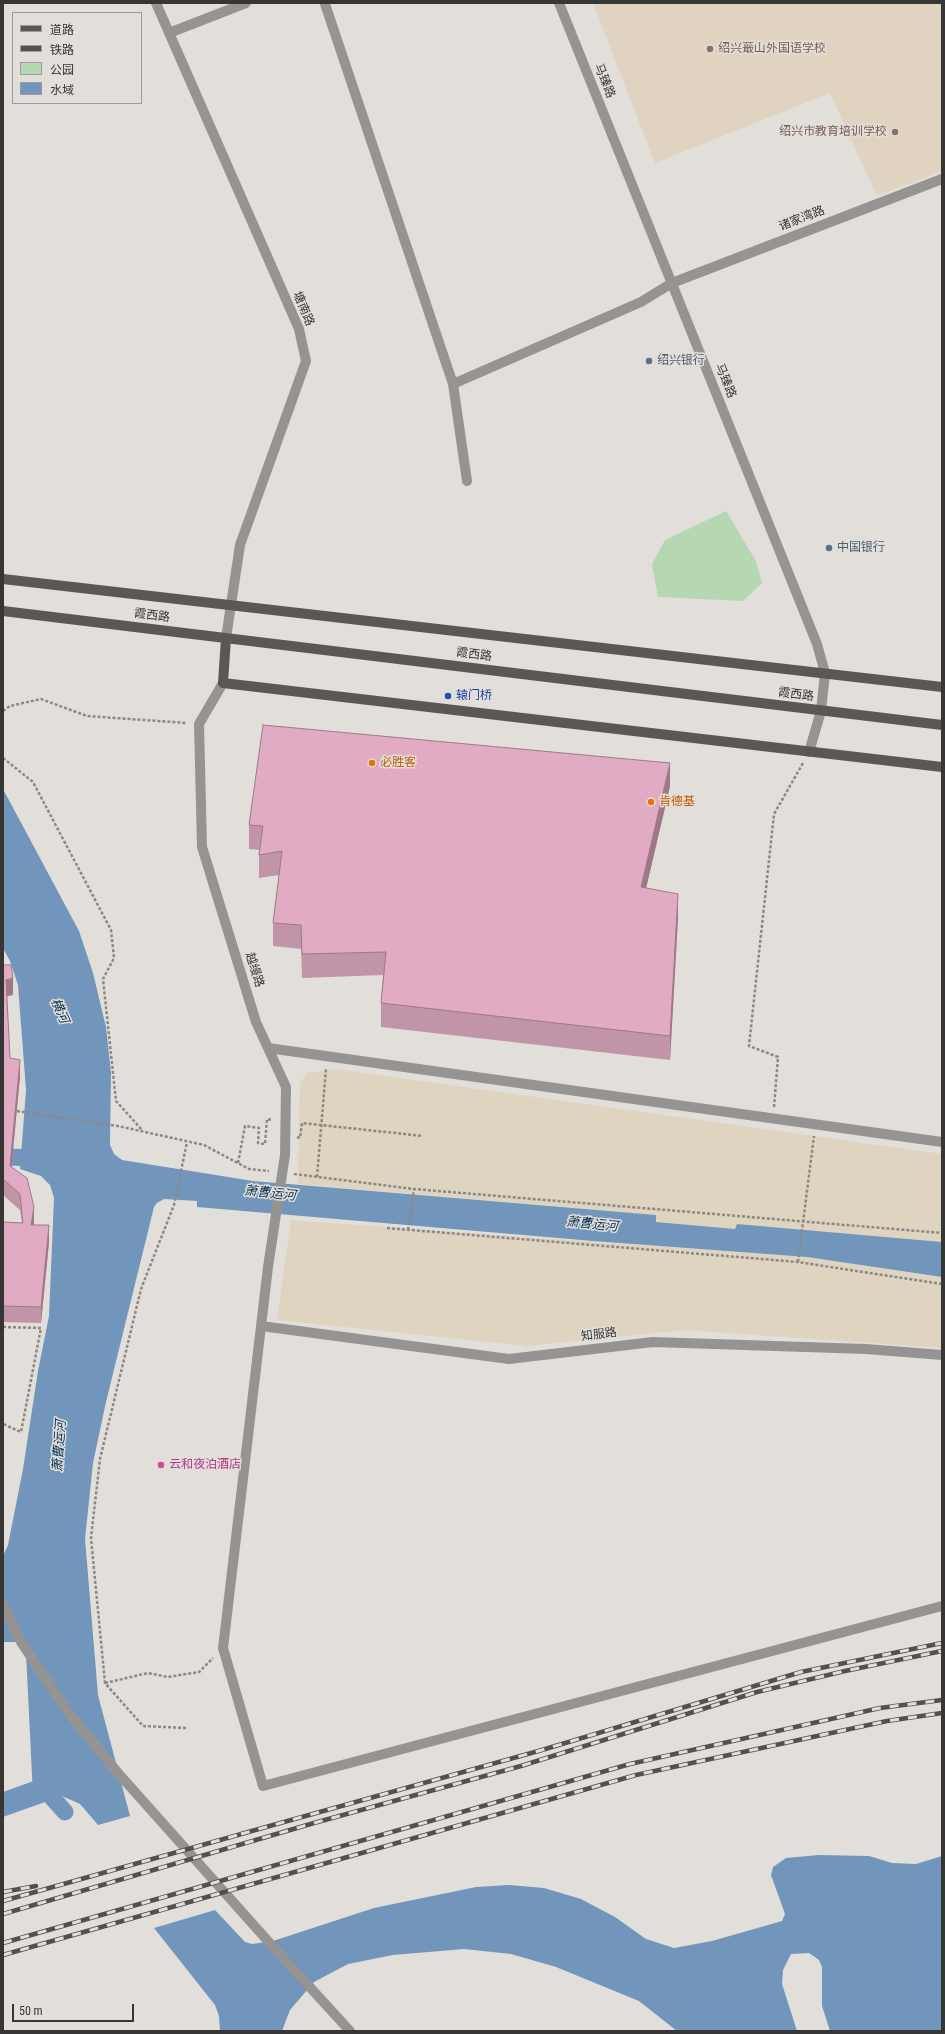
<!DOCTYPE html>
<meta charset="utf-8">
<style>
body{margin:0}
#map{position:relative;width:945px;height:2034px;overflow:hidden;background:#e2deda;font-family:"Roboto Condensed","Noto Sans SC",sans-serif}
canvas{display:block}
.frame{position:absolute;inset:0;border:4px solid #383635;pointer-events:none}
.legend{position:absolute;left:12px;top:12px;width:130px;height:92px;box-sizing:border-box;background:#e2deda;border:1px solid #9e9b98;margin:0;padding:5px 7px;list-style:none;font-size:12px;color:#383635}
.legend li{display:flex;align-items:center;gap:8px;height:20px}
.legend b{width:20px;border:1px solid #9e9b98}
.scale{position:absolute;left:12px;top:2004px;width:122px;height:18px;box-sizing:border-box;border:2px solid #383635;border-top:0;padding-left:5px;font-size:12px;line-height:14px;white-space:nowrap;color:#383635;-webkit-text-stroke:3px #e2deda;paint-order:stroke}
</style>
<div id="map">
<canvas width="945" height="2034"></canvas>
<div class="frame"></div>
<ul class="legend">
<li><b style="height:5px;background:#5a5755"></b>道路</li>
<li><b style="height:5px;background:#53504f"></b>铁路</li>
<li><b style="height:11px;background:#b5d7b2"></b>公园</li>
<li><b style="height:11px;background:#7296bb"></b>水域</li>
</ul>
<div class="scale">50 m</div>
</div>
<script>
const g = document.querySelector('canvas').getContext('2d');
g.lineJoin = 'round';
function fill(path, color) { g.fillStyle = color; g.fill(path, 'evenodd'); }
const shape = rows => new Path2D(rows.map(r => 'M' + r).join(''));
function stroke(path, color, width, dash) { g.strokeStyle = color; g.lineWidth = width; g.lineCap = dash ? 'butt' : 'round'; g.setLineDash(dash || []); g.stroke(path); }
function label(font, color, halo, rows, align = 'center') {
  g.font = font + ' "Roboto Condensed","Noto Sans SC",sans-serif'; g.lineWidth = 3; g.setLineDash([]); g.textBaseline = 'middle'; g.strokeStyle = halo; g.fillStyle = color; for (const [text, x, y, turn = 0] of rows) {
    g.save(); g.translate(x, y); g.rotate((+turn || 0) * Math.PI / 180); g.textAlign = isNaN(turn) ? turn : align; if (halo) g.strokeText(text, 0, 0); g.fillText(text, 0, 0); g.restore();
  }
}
const commercial = shape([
 [336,1069,942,1154,942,1242,737,1224,735,1230,656,1222,656,1215,298,1184,300,1083,307,1073],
 [291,1220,807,1257,942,1277,942,1348,685,1330,526,1346,277,1320]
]);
const education = shape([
 [593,3,942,3,942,171,877,196,830,93,655,163]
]);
const green = shape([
 [726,511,756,561,762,583,743,601,658,597,652,564,665,540]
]);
const water = shape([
 [3,789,79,931,93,973,106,1027,111,1073,110,1145,114,1154,122,1160,253,1181,656,1215,656,1222,735,1229,737,1224,942,1242,942,1277,807,1257,593,1241,197,1207,197,1201,164,1199,157,1203,154,1207,106,1402,93,1463,85,1539,98,1695,130,1816,98,1825,80,1804,62,1796,3,1817,3,1792,45,1777,40,1653,38,1647,30,1642,3,1642,3,1556,8,1545,23,1469,38,1371,49,1316,54,1198,50,1185,41,1176,20,1169,26,1090,18,985,10,961,3,948],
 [819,1855,869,1856,892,1863,916,1864,942,1856,942,2031,830,2031,822,2006,822,1967,819,1960,809,1953,791,1954,783,1970,782,1984,797,2031,677,2031,639,2001,556,1967,511,1954,464,1949,393,1955,348,1964,314,1982,290,2010,282,2031,220,2031,219,2016,215,2005,154,1928,215,1910,245,1942,252,1944,273,1941,374,1908,476,1887,509,1885,544,1888,581,1899,615,1917,646,1939,674,1948,712,1941,782,1921,785,1914,771,1875,773,1867,786,1858]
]);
const canal = shape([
 [3,1157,44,1158],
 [33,1622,41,1785,65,1812]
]);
const path = shape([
 [3,711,10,706,41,699,87,716,187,723],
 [3,758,33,782,111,930,114,958,103,979,116,1101,142,1130],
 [774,1107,778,1057,749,1046,774,814,803,763],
 [17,1111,118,1126,204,1145,249,1169,269,1171],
 [297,1137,300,1138,302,1123,423,1136],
 [238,1163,245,1126,259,1128,258,1143,265,1144,267,1119,273,1120],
 [294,1174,414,1189,942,1233],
 [317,1177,326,1069],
 [387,1228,798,1262,942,1284],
 [408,1230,414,1189],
 [798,1262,814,1136],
 [3,1327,41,1328,21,1432,3,1424],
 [105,1683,148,1673,168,1677,199,1672,213,1658],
 [186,1728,143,1726,105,1683,91,1538,100,1459,141,1289,174,1205,187,1142]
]);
const minor = shape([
 [156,3,299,329,306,361,240,545,226,638],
 [559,3,817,644,825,673,821,711,809,752],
 [325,4,453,384,467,481],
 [169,33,246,3],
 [453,384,641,302,672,283,942,179],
 [223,683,199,724,202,847,256,1022,286,1087,285,1155,268,1267,223,1648,263,1786,942,1606],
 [268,1048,942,1142],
 [261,1326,509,1359,653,1342,866,1349,942,1355],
 [3,1605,21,1642,68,1712,118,1773,275,1949,350,2031]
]);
const major = shape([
 [3,579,942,687],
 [3,611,942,725],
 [226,638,223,683,942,767]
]);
const rail = shape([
 [241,1834,542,1750,801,1672,942,1643],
 [3,1892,36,1886],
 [3,1901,245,1833],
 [3,1914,314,1823,521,1766,757,1692,845,1671,942,1651],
 [3,1943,630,1764,880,1708,942,1700],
 [3,1955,636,1775,887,1721,942,1713]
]);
const wall = shape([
 [670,786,646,888,678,918,670,1060,381,1027,381,1003,383,975,302,978,301,949,273,946,273,923,279,875,259,878,259,855,260,850,249,849,249,825],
 [3,965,13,995,7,996,10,1058,20,1077,11,1167,33,1225,49,1242,41,1323,3,1322,3,1222,22,1223,20,1210,3,1195]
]);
const shadedWall = shape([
 [670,763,670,786,641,910,641,887],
 [678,894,678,918,670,1060,670,1036],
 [13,978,13,995,6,996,6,980],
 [20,1060,20,1077,10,1183,10,1166],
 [34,1207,34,1224,31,1241,31,1225],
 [49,1225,49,1242,41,1323,41,1307]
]);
const building = shape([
 [263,725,670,763,641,887,678,894,670,1036,381,1003,386,952,302,954,301,925,273,923,282,851,259,855,263,826,249,825,263,725],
 [3,965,11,965,13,978,6,980,10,1058,20,1060,10,1166,27,1178,34,1207,31,1225,49,1225,41,1307,3,1306,3,1222,23,1223,20,1194,3,1179,3,965]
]);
const markers = [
 [710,49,4,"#8d6e63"],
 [895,132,4,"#8d6e63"],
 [649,361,4,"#5c6f8a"],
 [829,548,4,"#5c6f8a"],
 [448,696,4,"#1a4fb4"],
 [372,763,4,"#e8710a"],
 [651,802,4,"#e8710a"],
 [161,1465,4,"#d1479c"]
];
const educationNames = [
 ["绍兴蕺山外国语学校",718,49],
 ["绍兴市教育培训学校",887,132,"right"]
];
const streetNames = [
 ["马臻路",604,81,68],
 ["诸家湾路",802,219,-21],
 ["塘南路",303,309,67],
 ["马臻路",725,381,68],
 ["霞西路",152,616,7],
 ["霞西路",474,655,7],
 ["霞西路",796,695,7],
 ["越缦路",254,970,73],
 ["知服路",599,1335,-7]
];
const serviceNames = [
 ["绍兴银行",657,361],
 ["中国银行",837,548]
];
const transitNames = [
 ["辕门桥",456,696]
];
const foodNames = [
 ["必胜客",380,763],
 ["肯德基",659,802]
];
const hotelNames = [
 ["云和夜泊酒店",169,1465]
];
const waterNames = [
 ["横河",59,1011,66],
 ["萧曹运河",270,1194,6],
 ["萧曹运河",592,1225,6],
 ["萧曹运河",60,1446,-86]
];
fill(commercial, '#dfd4bf');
fill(education, '#e0d3c0');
fill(green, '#b5d7b2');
fill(water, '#7296bb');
stroke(canal, '#7296bb', 17);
stroke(path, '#8b8885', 2.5, [3, 2]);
stroke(minor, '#969493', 10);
stroke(major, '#5a5755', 10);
stroke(rail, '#53504f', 4.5);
stroke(rail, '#e2deda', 3, [9]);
fill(wall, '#c294a8');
fill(shadedWall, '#9e7888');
fill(building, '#e1acc3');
stroke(building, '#9e7888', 1);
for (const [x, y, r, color] of markers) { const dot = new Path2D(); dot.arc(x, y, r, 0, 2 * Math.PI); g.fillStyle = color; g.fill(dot); stroke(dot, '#e2deda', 1.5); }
label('12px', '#785e54', '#e2deda', educationNames, 'left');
label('12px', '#383635', '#e2deda', streetNames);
label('12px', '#4e5e75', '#e2deda', serviceNames, 'left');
label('12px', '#164399', '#e2deda', transitNames, 'left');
label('12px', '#c56008', '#e2deda', foodNames, 'left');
label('12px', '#b23c85', '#e2deda', hotelNames, 'left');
label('italic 13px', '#063155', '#e2deda', waterNames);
</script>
